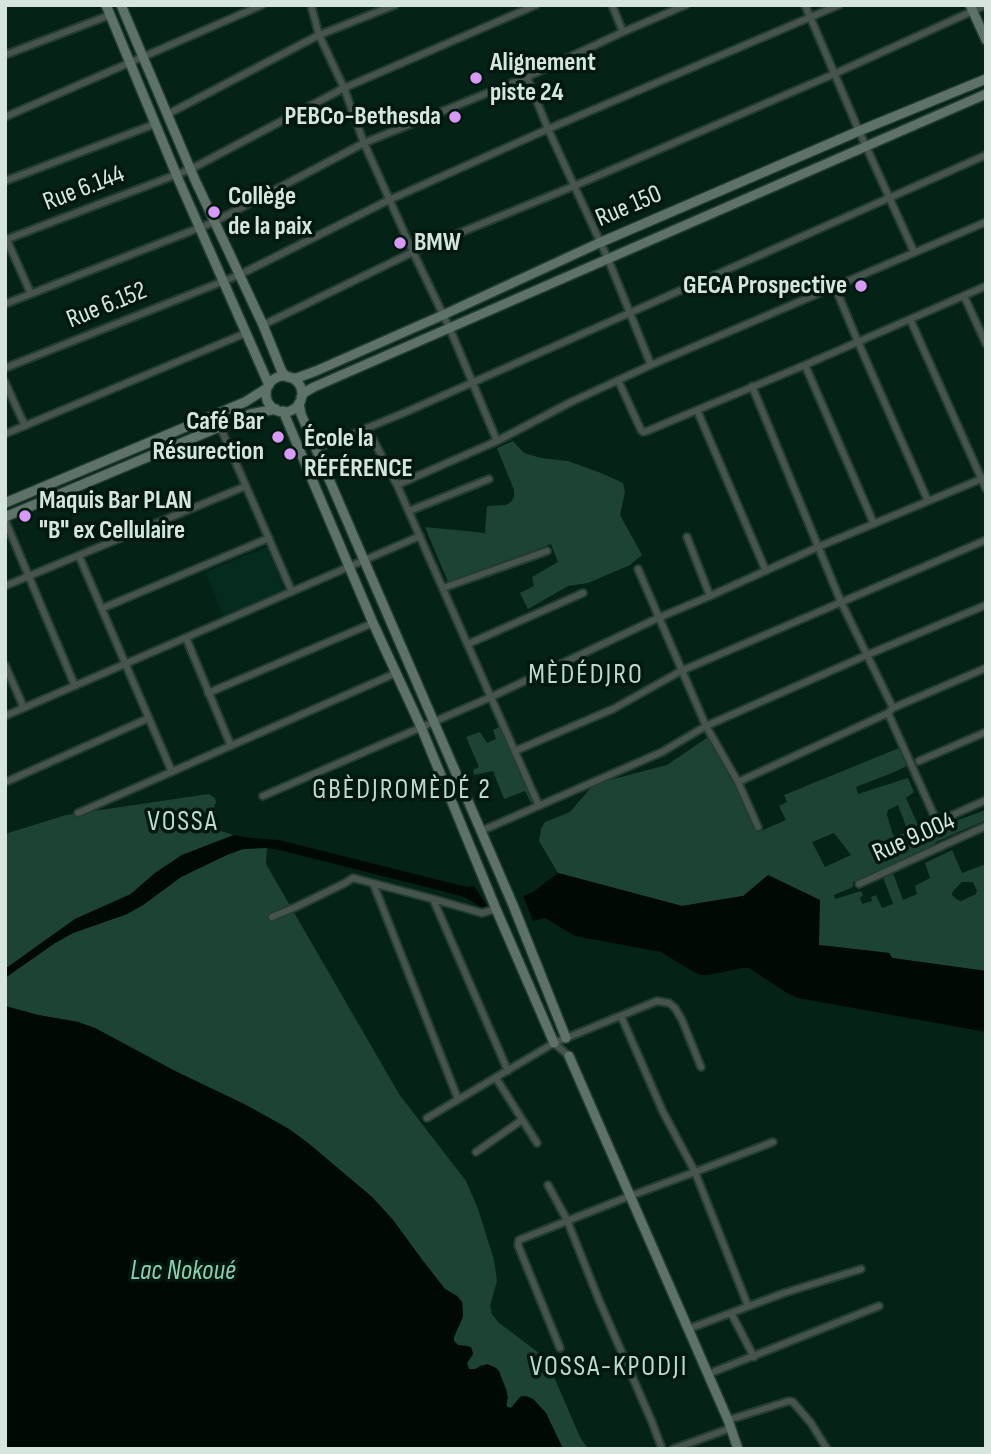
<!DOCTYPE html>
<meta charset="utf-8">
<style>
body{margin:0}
#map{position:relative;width:991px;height:1454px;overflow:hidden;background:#052217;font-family:"Sofia Sans Condensed",sans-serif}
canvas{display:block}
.frame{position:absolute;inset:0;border:7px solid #d6e6de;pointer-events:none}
</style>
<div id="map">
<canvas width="991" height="1454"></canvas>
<div class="frame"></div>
</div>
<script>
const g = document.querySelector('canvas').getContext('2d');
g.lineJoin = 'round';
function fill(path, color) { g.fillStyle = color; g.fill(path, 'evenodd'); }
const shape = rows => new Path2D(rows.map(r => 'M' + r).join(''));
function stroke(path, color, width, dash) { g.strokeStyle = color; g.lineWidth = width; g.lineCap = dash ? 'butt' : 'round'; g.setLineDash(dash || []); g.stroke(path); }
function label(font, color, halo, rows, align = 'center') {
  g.font = font + ' "Sofia Sans Condensed",sans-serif'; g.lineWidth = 7; g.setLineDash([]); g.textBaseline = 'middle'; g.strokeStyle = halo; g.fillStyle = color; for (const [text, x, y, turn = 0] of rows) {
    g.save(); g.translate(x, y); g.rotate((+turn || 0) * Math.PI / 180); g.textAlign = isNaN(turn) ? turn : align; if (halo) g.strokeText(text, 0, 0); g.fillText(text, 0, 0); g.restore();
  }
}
const built = shape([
 [267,547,285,591,223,616,205,572]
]);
const green = shape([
 [513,441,524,453,541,458,568,461,601,473,623,483,625,492,620,515,642,555,630,565,588,583,568,586,528,609,520,593,534,586,532,577,558,562,551,544,448,582,425,527,485,533,487,506,506,505,511,502,514,497,514,490,510,480,497,448],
 [501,726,535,802,531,803,525,791,504,799,493,771,474,775,473,770,479,767,466,737,480,732,487,743,496,739,493,730],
 [708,737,730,778,735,784,758,832,786,820,779,806,787,802,784,795,904,746,913,763,892,773,856,787,858,794,908,778,914,792,906,798,918,825,935,821,939,827,986,810,986,820,936,842,932,847,853,882,853,887,834,895,835,899,861,891,863,895,860,898,862,904,872,901,871,897,876,895,882,908,893,904,883,877,893,873,903,900,917,894,915,886,930,878,925,863,952,850,962,873,986,864,986,971,892,958,889,953,819,945,743,896,682,906,558,873,539,841,541,829,545,822,570,812,594,784,667,765],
 [898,805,907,829,905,833,896,836,893,835,887,815,888,810],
 [834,833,851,855,825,867,812,842],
 [962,882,973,882,977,891,976,894,961,901,956,899,952,895,953,891],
 [209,794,215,798,216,802,214,807,203,820,204,826,234,835,182,855,155,873,131,894,75,919,5,969,5,834,66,815],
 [254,848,267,848,266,864,399,1094,466,1181,478,1209,494,1260,497,1281,490,1306,492,1314,498,1322,543,1356,548,1363,580,1437,588,1449,563,1449,546,1413,533,1399,527,1396,523,1396,511,1408,507,1407,507,1391,499,1371,481,1365,476,1369,469,1369,467,1363,473,1355,468,1346,458,1345,454,1341,454,1337,463,1317,462,1302,457,1296,445,1289,423,1261,393,1220,372,1197,308,1143,289,1129,246,1105,175,1071,95,1028,78,1022,38,1015,5,1006,5,978,55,943,73,933,127,914,143,905,181,877,216,859,243,849]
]);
const water = shape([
 [234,835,251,838,279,840,467,887,474,886,487,906,483,908,464,897,442,891,279,850,267,848,243,849,229,854,181,877,143,905,127,914,73,933,55,943,5,978,5,969,75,919,131,894,155,873,182,855],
 [558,873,682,906,743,896,768,875,820,900,819,945,889,953,892,958,986,971,986,1032,798,998,787,993,749,968,743,968,708,975,701,975,692,971,661,952,575,936,545,918,533,921,523,896,533,892],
 [5,1006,38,1015,78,1022,95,1028,175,1071,246,1105,289,1129,308,1143,372,1197,393,1220,423,1261,445,1289,457,1296,462,1302,463,1316,454,1337,454,1341,458,1345,471,1347,473,1353,467,1363,469,1369,475,1369,487,1364,496,1368,499,1371,508,1397,506,1405,507,1407,511,1408,520,1397,523,1396,533,1399,546,1413,563,1449,5,1449]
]);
const street = shape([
 [311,5,319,35,344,88,364,143,413,252,450,329,497,441],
 [612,5,623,32],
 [805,5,859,131,914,252],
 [5,55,110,15],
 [527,77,548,129,608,259,651,365],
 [168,114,319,35,395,5],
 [5,117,262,5],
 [5,181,155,124],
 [6,238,31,294],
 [5,240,191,169,344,88,536,5],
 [835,287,858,342,928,501],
 [964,296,986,344],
 [5,304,214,222,364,143,527,77,623,32,686,5],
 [910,319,986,489],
 [263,325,413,252,574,186,834,74,986,5],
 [805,365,874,524],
 [5,368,239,275,389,200,548,129,839,5],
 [618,380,641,430,643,432,647,431,805,365,986,286],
 [5,382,25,426],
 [752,386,841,602,893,708,888,713,937,822,986,800],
 [697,410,766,571],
 [215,415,292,592],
 [367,428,397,485,539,806],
 [5,434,246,333],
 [316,449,406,412,986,155],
 [397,485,497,441,571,402,651,365,986,222],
 [409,511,489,479],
 [5,520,75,686],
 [687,537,710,596],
 [79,556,172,772],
 [638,569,706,726,738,782,758,827],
 [5,586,246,486],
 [443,588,547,551],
 [103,608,269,538],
 [186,638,231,746],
 [468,644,583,593],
 [5,665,24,708],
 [208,693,373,623],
 [893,708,986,668],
 [5,716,420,536],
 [515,751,613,709,681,671,986,540],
 [919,761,986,732],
 [8,781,149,718],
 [738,782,888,713],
 [263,796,491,697,658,618,710,596,818,547,986,477],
 [78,813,396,673],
 [481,831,662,752,706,726,867,655,986,605],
 [373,883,458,1099],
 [859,884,986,826],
 [433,899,508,1071],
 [272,917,298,906,345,883,353,878,433,899,482,913,496,909],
 [621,1016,663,1112,695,1172,748,1306],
 [554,1043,569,1056],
 [496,1078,537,1143],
 [427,1118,554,1043,657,1001,669,1003,675,1008,682,1020,701,1067],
 [476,1152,522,1120],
 [548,1185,567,1220,599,1300,652,1422,662,1449],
 [731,1313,754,1357],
 [688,1329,784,1293,861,1269],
 [560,1348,518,1245,519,1240,630,1196,695,1172,773,1142],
 [708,1374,879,1306],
 [728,1420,789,1401,793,1402,811,1423,827,1449],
 [673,1449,731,1428]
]);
const secondary = shape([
 [106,5,179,181,269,385],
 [121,5,195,180,263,325,282,372,287,377],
 [970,5,986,40],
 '266 394a18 18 0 1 1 36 0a18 18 0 1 1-36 0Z',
 [291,378,297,378,316,371,443,315,599,243,859,131,986,79],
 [301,397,305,392,314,387,986,94],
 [299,403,301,414,316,449,513,905,566,1038],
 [283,411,373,623,421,727,496,909,554,1043],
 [5,503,245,402,267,388],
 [5,517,250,414,276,409],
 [569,1056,728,1420,738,1449]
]);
const markers = [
 [476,78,7,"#d99af7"],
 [455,117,7,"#d99af7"],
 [214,212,7,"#d99af7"],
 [400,243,7,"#d99af7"],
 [861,286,7,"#d99af7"],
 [278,437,7,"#d99af7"],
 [290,454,7,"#d99af7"],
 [25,516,7,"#d99af7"]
];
const poiNames = [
 ["Alignement",490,63],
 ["piste 24",490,93],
 ["PEBCo-Bethesda",441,117,"right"],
 ["Collège",228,197],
 ["de la paix",228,227],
 ["BMW",414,243],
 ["GECA Prospective",847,286,"right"],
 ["Café Bar",264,422,"right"],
 ["Résurection",264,452,"right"],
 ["École la",304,439],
 ["RÉFÉRENCE",304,469],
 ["Maquis Bar PLAN",39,501],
 ["\"B\" ex Cellulaire",39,531]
];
const streetNames = [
 ["Rue 6.144",84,189,-21],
 ["Rue 150",629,207,-23],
 ["Rue 6.152",107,306,-22],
 ["Rue 9.004",914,838,-24]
];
const neighbourhoodNames = [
 ["MÈDÉDJRO",586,676],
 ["GBÈDJROMÈDÉ 2",402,791],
 ["VOSSA",183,823],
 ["VOSSA-KPODJI",609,1368]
];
const waterNames = [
 ["Lac Nokoué",183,1272]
];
fill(built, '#042b1d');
fill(green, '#1d4333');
fill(water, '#000903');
stroke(street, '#223d33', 10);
stroke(secondary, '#223d33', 12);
stroke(street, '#47534d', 6);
stroke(secondary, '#5e7268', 9);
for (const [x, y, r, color] of markers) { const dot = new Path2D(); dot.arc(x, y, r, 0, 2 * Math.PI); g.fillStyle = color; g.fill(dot); stroke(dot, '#00180e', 2.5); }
label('bold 26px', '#d6e6de', '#00180e', poiNames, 'left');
label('26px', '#d6e6de', '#00180e', streetNames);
g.letterSpacing = '2px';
label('28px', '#bbdccc', '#00180e', neighbourhoodNames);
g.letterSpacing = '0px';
label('italic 28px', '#89d0b0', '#00180e', waterNames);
</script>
